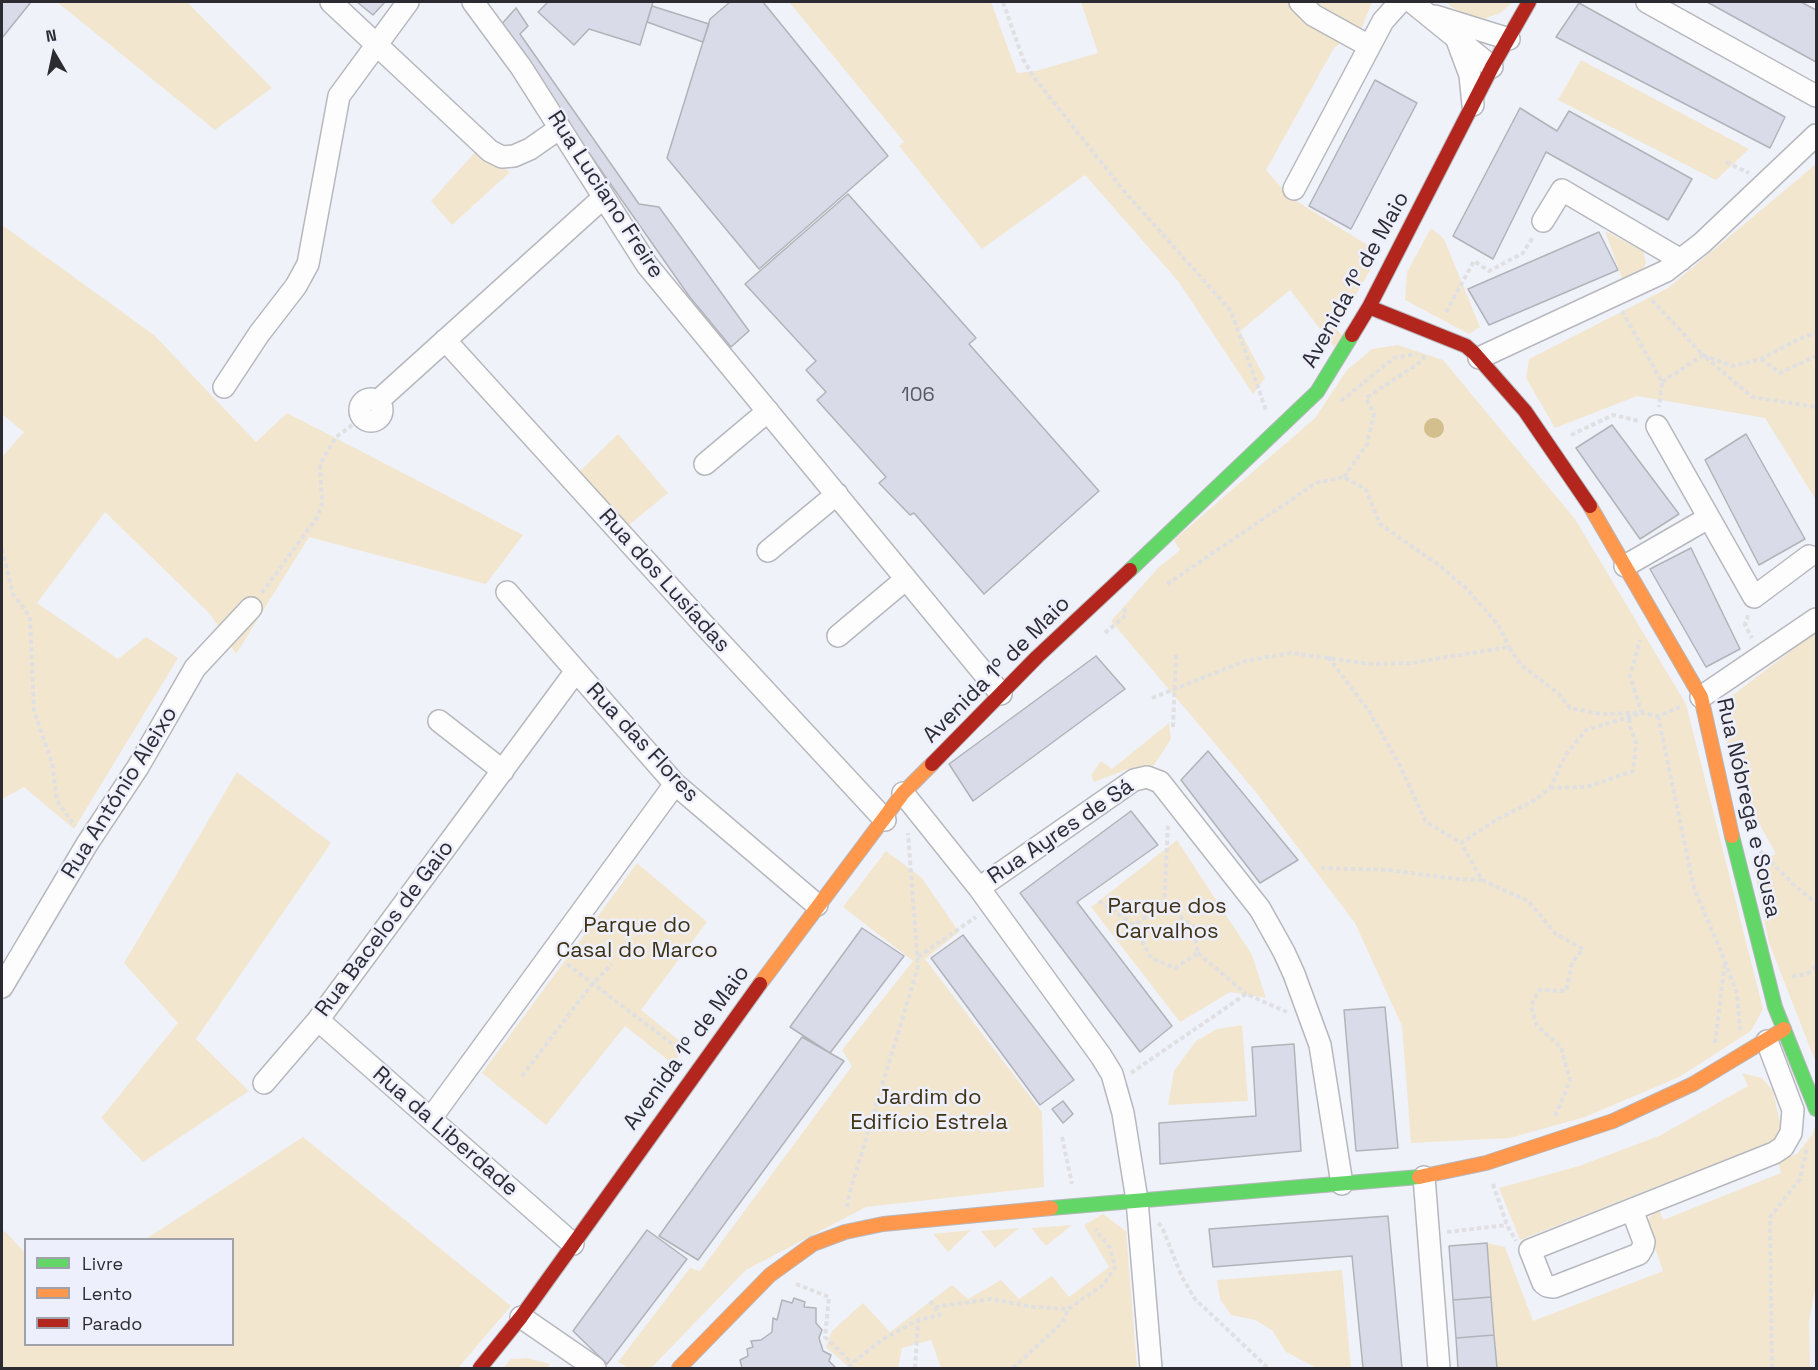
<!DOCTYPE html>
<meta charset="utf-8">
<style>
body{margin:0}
#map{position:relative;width:1818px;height:1370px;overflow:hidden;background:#f0f2fa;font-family:"Space Grotesk",sans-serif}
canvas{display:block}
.frame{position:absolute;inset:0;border:3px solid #2b2b31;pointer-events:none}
.legend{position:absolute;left:24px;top:1238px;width:210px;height:108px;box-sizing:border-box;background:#edeffd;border:2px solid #9fa1ab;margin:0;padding:8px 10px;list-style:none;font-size:18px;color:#2b2b31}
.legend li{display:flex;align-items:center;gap:12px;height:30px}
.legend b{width:30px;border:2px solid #9fa1ab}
.north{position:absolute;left:24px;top:24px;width:60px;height:60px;-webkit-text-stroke:4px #edeffd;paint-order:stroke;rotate:351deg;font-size:16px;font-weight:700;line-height:24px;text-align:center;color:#2b2b31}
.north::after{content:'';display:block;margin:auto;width:21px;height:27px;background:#2b2b31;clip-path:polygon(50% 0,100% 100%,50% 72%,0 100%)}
</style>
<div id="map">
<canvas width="1818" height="1370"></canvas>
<div class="frame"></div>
<ul class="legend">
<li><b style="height:8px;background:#63d668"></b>Livre</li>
<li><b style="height:8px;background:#ff974d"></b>Lento</li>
<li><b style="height:8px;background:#b3261e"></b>Parado</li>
</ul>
<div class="north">N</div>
</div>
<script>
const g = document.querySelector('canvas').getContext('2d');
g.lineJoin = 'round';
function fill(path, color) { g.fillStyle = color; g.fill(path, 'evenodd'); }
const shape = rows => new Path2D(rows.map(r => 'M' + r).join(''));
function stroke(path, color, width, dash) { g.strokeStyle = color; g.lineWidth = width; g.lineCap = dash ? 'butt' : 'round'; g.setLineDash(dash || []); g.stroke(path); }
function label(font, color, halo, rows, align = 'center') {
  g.font = font + ' "Space Grotesk",sans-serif'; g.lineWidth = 5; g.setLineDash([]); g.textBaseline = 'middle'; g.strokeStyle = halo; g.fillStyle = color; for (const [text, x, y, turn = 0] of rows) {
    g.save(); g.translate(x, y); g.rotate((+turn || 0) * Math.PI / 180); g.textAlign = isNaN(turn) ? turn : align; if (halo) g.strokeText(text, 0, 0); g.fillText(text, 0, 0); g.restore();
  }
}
const green = shape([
 [57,2,187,2,272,88,215,130],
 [789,2,991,2,1017,73,1036,71,1098,53,1081,2,1372,2,1362,27,1334,48,1266,170,1290,197,1374,249,1376,260,1336,329,1343,336,1334,347,1290,290,1240,331,1265,378,1253,394,1178,281,1085,175,982,249,899,146,904,142],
 [1448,2,1513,2,1500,13,1484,19,1462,13,1450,6],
 [1581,60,1749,149,1716,180,1558,100],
 [478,149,510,172,452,225,431,201],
 [1816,164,1816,500,1765,418,1637,396,1555,428,1526,378,1529,359,1668,288],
 [2,225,154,335,256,442,287,413,523,535,486,584,309,537,236,654,210,614,105,512,37,603,118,659,146,637,178,658,74,829,24,787,2,799,2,457,24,432,2,414],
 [1431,228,1444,239,1480,327,1469,334,1405,300,1407,272],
 [1605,231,1643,251,1646,262,1643,272,1624,284],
 [1398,345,1443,360,1575,519,1686,704,1763,1009,1751,1031,1679,1077,1585,1117,1510,1138,1411,1143,1402,1026,1355,923,1255,791,1111,621,1157,569,1180,550,1174,540,1315,418,1347,370,1372,349],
 [618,434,668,493,629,525,578,473],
 [1816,632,1816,1063,1769,943,1753,864,1776,854,1740,789,1719,715,1721,704],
 [1169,723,1171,739,1152,768,1128,769,1094,782,1091,775,1101,761,1112,769],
 [237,772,331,843,196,1039,249,1091,143,1162,101,1118,178,1023,124,963],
 [1177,840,1252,955,1266,998,1230,992,1180,1022,1091,907],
 [886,851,922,878,959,932,925,959,1042,1112,1044,1187,866,1207,746,1270,651,1368,629,1368,618,1362,690,1268,700,1271,852,1066,842,1050,913,961,843,907],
 [637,863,707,922,641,1010,686,1046,673,1064,625,1026,546,1125,482,1073],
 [1242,1025,1248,1101,1168,1105,1174,1071,1196,1041,1217,1029],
 [1742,1073,1762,1078,1773,1091,1782,1131,1773,1141,1520,1240,1499,1188,1579,1166,1659,1136,1748,1086],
 [1816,1123,1816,1284,1809,1322,1810,1368,1497,1368,1487,1243,1505,1247,1533,1321,1663,1271,1646,1223,1653,1213,1659,1209,1663,1220,1781,1173,1778,1161,1797,1154,1812,1135],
 [303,1137,511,1306,458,1368,2,1368,2,1233,5,1231,25,1253,26,1344,232,1344,232,1240,146,1239],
 [1103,1214,1126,1231,1137,1368,941,1368,931,1340,902,1348,898,1368,850,1368,826,1347,832,1331,863,1303,890,1332,952,1285,968,1299,1001,1280,1019,1299,1052,1276,1069,1297,1109,1267,1084,1225],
 [1072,1225,1046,1246,1031,1228],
 [1019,1228,995,1248,981,1231],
 [971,1230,948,1252,933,1234],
 [1342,1270,1351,1368,1317,1368,1286,1352,1272,1330,1255,1320,1231,1315,1220,1299,1217,1280],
 [528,1358,550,1364,547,1368,503,1368,511,1359]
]);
const water = shape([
 '1424 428a10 10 0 1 1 20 0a10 10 0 1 1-20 0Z'
]);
const building = shape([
 [2,2,31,2,2,38,2,2],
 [357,2,385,2,373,15,357,2],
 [548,2,653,2,640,45,589,29,574,45,538,12,548,2],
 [730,2,763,2,888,156,759,269,667,158,710,19,730,2],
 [1707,2,1801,2,1816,10,1816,62,1707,2],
 [1579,3,1785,117,1770,148,1556,37,1579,3],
 [652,6,709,24,703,42,647,22,652,6],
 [516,8,528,26,520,34,639,204,659,207,749,331,731,347,689,296,500,26,516,8],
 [1375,80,1417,103,1351,229,1309,206,1375,80],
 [1520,108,1557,131,1569,111,1692,179,1668,220,1546,152,1493,259,1453,236,1520,108],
 [848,194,976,338,969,344,1099,491,984,594,914,513,910,515,879,483,886,477,817,400,826,392,806,370,816,361,745,284,848,194],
 [1599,232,1618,270,1489,325,1468,289,1599,232],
 [1612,425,1679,514,1640,539,1576,448,1612,425],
 [1746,434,1805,539,1759,565,1705,460,1746,434],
 [1691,548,1740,649,1706,667,1650,569,1691,548],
 [1096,656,1125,689,973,801,949,764,1096,656],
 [1208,751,1298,860,1260,883,1181,780,1208,751],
 [1131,811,1158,845,1077,902,1172,1026,1140,1052,1020,893,1131,811],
 [862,928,904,956,830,1053,790,1027,862,928],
 [963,935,1074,1080,1040,1105,931,958,963,935],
 [1385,1007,1398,1148,1356,1151,1344,1010,1385,1007],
 [802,1037,844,1061,698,1260,659,1236,802,1037],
 [1294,1044,1301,1151,1160,1164,1159,1123,1256,1116,1252,1047,1294,1044],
 [1063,1101,1073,1114,1063,1123,1052,1109,1063,1101],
 [1388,1216,1402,1368,1363,1368,1352,1256,1213,1267,1209,1229,1388,1216],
 [647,1230,687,1259,607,1364,573,1331,647,1230],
 [1487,1243,1491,1297,1453,1300,1449,1246,1487,1243],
 [1491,1297,1494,1335,1456,1338,1453,1300,1491,1297],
 [794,1298,805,1302,804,1307,816,1308,816,1323,822,1330,819,1338,823,1351,831,1355,829,1361,836,1368,742,1368,740,1360,748,1356,747,1349,753,1347,751,1341,761,1340,772,1332,773,1318,777,1320,782,1300,792,1303,794,1298],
 [1494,1335,1497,1368,1458,1368,1456,1338,1494,1335]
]);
const path = shape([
 [1003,2,1023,59,1033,76,1124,191,1231,311,1266,410],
 [1726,162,1749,173],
 [1652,300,1703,355,1732,366,1761,359,1799,339,1816,333],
 [1622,311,1662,382,1659,407],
 [1446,312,1474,261,1489,271,1523,253,1533,237],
 [1761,359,1780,373,1816,356],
 [1662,382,1703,355,1752,397,1816,407],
 [1341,401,1394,358,1417,354],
 [1571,435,1613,415,1639,421],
 [1344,477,1367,444,1374,414,1366,398,1422,361,1425,354],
 [2,549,13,594,30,617,34,711,52,763,57,801,75,826],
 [1167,584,1316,483,1344,477,1366,490,1380,524,1440,566,1466,588,1499,626,1509,647],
 [262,593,318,516,322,503,320,464,336,437,363,417],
 [1748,615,1745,625,1752,638],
 [1105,633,1126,615,1124,607],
 [1328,657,1369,711,1399,764,1426,822,1461,843,1496,820,1535,800,1550,788,1565,756,1586,730,1642,713,1630,676,1640,640],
 [1152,698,1245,661,1291,653,1371,664,1411,663,1509,647,1521,665,1558,693,1570,708,1601,714,1642,713,1658,716,1680,707],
 [1658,716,1694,888,1725,961,1737,994,1740,1030],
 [1173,727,1176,654],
 [1550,788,1586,787,1633,771,1636,743,1630,726,1629,717],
 [1760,851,1793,884,1816,903],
 [1321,868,1388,870,1457,879,1482,880,1461,843],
 [1482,880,1528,901,1556,934,1583,949,1572,963,1566,991,1539,990,1531,1006,1537,1026,1561,1047,1570,1081,1555,1116],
 [1099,901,1134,925,1151,958,1175,968,1198,953,1193,926,1164,905,1134,925],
 [1164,905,1168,825],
 [1198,953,1246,994],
 [918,957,976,917],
 [567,964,683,1052],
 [1792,976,1807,974,1816,966],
 [1715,1043,1725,961],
 [1131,1073,1246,994,1287,1012],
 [522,1076,592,984,612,964],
 [1062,1137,1072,1184],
 [1493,1184,1507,1225,1516,1241],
 [847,1207,849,1195,918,967,908,833],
 [1158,1223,1162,1227,1182,1277,1195,1299,1268,1368],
 [1447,1232,1507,1225],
 [796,1284,829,1297,825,1337,852,1363],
 [935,1307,991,1299,1033,1307,1068,1309,1103,1285,1115,1267,1110,1248,1095,1229],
 [849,1368,852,1363,885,1338,918,1320,940,1315,929,1299],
 [915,1368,918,1320],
 [1013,1368,1062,1323,1068,1309],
 [1772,1368,1770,1217,1800,1179,1807,1147]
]);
const street = shape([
 [331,2,474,136,490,151,502,157,514,156,530,149,560,128],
 [473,2,521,67,647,265,1001,694],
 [1300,2,1313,15,1369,46],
 [1412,2,1492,67],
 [1647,2,1816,96],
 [1435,16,1509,39],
 [1457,40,1470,75,1473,105],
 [1294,189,1383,21,1400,2],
 [1543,221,1562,190,1681,260],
 [445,340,705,626,885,820],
 [1479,358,1666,271,1702,243,1816,135],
 [224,387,259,334,296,286,308,264,339,96,408,2],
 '360 410a11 11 0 1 1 22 0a11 11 0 1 1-22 0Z',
 [378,401,604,197],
 [1657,426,1754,597,1809,556],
 [705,464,768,411],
 [768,551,837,494],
 [1625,566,1708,518],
 [507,592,675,784,817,905],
 [838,636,906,579],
 [1701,697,1816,619],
 [439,721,503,771],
 [903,793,979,888,1101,1056,1112,1074,1123,1113,1137,1200,1151,1368],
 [979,888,1134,780,1147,777,1160,782,1260,909,1284,952,1294,974,1320,1045,1342,1184],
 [2,987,87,844,138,767,195,668,251,608],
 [318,1020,573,1244],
 [264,1083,318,1020,576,671],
 [431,1118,675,784],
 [1424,1177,1439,1368],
 [1632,1210,1644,1242,1643,1247,1639,1254,1554,1287,1547,1286,1543,1283,1530,1250,1774,1153,1783,1147,1791,1133,1793,1110,1767,1041],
 [521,1317,595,1368]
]);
const fast = shape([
 [1130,570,1317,392,1352,335],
 [1732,836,1775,1007,1816,1109],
 [1051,1208,1419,1177]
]);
const slow = shape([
 [1590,506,1701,697,1732,836],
 [760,984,903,793,932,764],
 [1419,1177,1486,1163,1613,1121,1693,1084,1784,1029],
 [679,1368,770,1275,813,1244,845,1232,883,1224,1051,1208]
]);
const jam = shape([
 [1369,307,1466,346,1474,353,1525,411,1590,506],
 [1352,335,1369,307,1492,67,1529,2],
 [932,764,1037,657,1130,570],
 [480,1368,521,1317,760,984]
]);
const numberNames = [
 ["106",918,396]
];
const streetNames = [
 ["Rua Luciano Freire",605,195,57],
 ["Avenida 1º de Maio",1356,280,-61],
 ["Rua dos Lusíadas",664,581,48],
 ["Avenida 1º de Maio",997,670,-45],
 ["Rua das Flores",642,743,47],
 ["Rua António Aleixo",120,793,-58],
 ["Rua Nóbrega e Sousa",1748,808,77],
 ["Rua Ayres de Sá",1061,832,-34],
 ["Rua Bacelos de Gaio",385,929,-53],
 ["Avenida 1º de Maio",687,1048,-54],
 ["Rua da Liberdade",445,1132,41]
];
const parkNames = [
 ["Parque dos",1167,907],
 ["Carvalhos",1167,932],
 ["Parque do",637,926],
 ["Casal do Marco",637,951],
 ["Jardim do",929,1098],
 ["Edifício Estrela",929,1123]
];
fill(green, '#f2e6cf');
fill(water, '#d3be8e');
fill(building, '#d9dbe8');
stroke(building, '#b2b3b9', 1.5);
stroke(street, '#b7b8be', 24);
stroke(fast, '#b7b8be', 16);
stroke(slow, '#b7b8be', 16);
stroke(jam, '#b7b8be', 16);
stroke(path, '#e0e0e2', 4, [4.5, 3]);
stroke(street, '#fdfdfe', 21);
stroke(fast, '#63d668', 14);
stroke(slow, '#ff974d', 14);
stroke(jam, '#b3261e', 14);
label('20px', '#585961', null, numberNames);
label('22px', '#2b2b31', '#edeffd', streetNames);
label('22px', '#403313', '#edeffd', parkNames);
</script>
